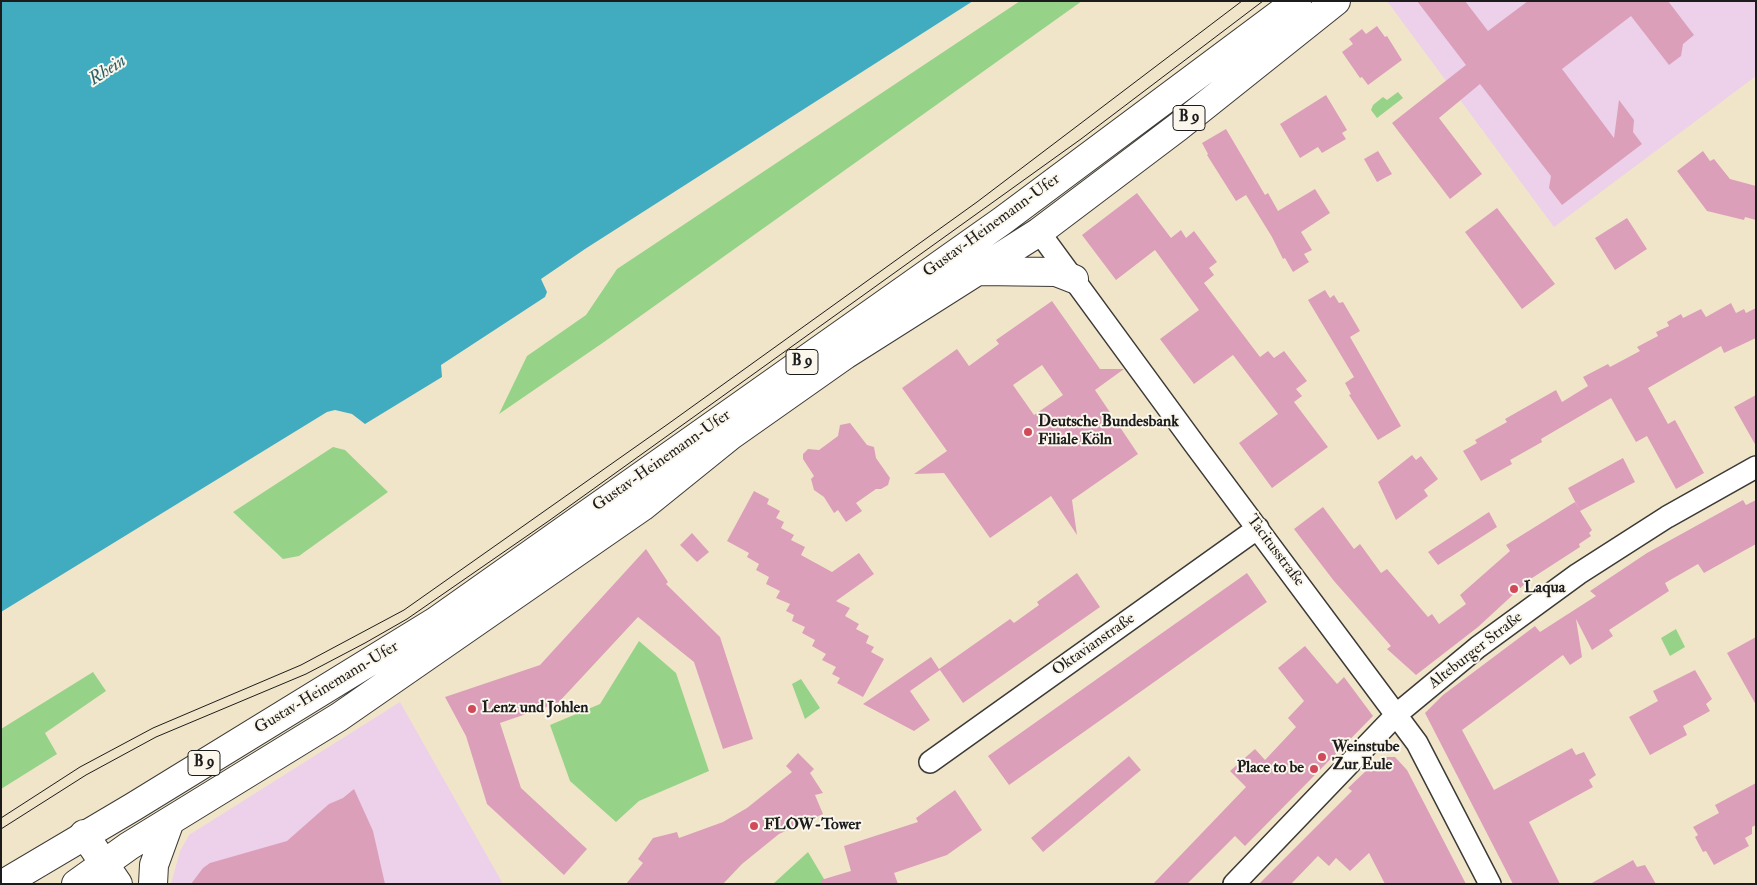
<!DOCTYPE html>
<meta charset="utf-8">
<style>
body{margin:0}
#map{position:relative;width:1757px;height:885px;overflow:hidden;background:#f1e5c9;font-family:"IM FELL Double Pica",serif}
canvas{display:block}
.frame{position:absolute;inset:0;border:2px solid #1c1c1c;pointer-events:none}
</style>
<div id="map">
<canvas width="1757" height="885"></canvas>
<div class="frame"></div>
</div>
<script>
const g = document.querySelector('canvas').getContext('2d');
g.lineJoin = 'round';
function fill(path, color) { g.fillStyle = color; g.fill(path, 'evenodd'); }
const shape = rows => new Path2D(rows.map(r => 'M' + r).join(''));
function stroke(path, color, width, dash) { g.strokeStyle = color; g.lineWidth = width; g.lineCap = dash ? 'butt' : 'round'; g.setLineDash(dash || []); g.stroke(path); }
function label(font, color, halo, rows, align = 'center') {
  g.font = font + ' "IM FELL Double Pica",serif'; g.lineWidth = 4; g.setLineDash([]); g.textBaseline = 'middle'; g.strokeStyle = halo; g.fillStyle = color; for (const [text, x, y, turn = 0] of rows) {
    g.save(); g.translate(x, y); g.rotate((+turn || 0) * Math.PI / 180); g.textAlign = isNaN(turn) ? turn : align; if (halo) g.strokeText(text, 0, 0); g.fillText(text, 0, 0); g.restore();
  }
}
const built = shape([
 [1387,1,1756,1,1756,76,1554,227],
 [400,702,503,884,171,884,180,851,189,835]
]);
const green = shape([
 [1020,1,1082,1,604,342,499,414,527,356,586,315,617,269],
 [1398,92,1403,98,1377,118,1371,110,1373,105,1383,97,1387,100],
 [333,447,345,450,388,492,299,556,283,559,233,512],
 [1676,629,1685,647,1670,656,1661,638],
 [639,641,676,673,709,771,639,801,616,822,570,781,550,725,600,704],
 [93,672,106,691,45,733,57,754,1,789,1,729],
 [801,679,820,708,805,719,792,684],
 [808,852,827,884,773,884]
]);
const water = shape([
 [1,1,973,1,585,249,541,279,547,292,545,297,441,365,442,377,365,424,352,414,335,410,327,412,1,612]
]);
const building = shape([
 [1417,1,1465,1,1488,31,1528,1,1668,1,1694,35,1683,44,1681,56,1669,65,1631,16,1562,69,1614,138,1619,100,1634,120,1633,132,1642,144,1562,205,1549,188,1551,176,1480,84,1439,118,1482,174,1450,199,1392,123,1466,65],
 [1377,26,1385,37,1387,36,1402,60,1368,85,1362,77,1360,78,1342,52,1353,44,1349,39,1362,29,1366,34],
 [1326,95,1347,130,1342,133,1346,139,1322,153,1318,147,1300,158,1280,124],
 [1226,129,1265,195,1268,193,1278,211,1315,189,1330,213,1301,232,1312,250,1304,254,1309,262,1293,272,1285,258,1283,259,1272,237,1246,195,1236,201,1207,155,1208,154,1202,143],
 [1378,151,1392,174,1377,182,1364,159],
 [1703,151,1710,161,1714,159,1730,179,1756,186,1756,220,1745,217,1744,220,1707,211,1677,171],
 [1137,193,1171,238,1181,230,1186,238,1194,231,1217,262,1209,268,1214,275,1204,283,1260,357,1268,351,1274,358,1284,351,1307,381,1296,389,1302,396,1294,402,1328,447,1272,488,1239,443,1278,414,1233,355,1194,384,1160,339,1199,310,1155,250,1116,280,1082,235],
 [1497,208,1555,284,1522,309,1465,232],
 [1627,218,1647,249,1615,270,1595,238],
 [1325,290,1330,298,1334,295,1339,303,1343,302,1360,331,1350,337,1401,426,1378,440,1349,395,1351,394,1345,383,1354,377,1308,300],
 [1052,301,1100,369,1124,369,1095,390,1138,454,1072,500,1077,535,1051,496,990,538,944,473,914,474,947,451,902,388,957,349,969,366,999,344,996,340],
 [1042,365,1063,395,1034,415,1013,385],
 [1731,303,1736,313,1744,309,1746,313,1756,308,1756,338,1724,353,1721,346,1648,388,1668,424,1675,420,1704,473,1676,489,1647,436,1636,442,1611,398,1541,439,1542,442,1510,460,1512,464,1481,481,1463,451,1477,443,1475,440,1507,422,1505,419,1556,390,1562,402,1588,386,1583,377,1608,364,1610,367,1640,351,1637,347,1658,336,1656,332,1669,326,1667,322,1681,314,1683,318,1701,309,1706,317],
 [1756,395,1756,446,1734,407],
 [850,423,867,445,874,447,876,458,890,478,888,485,881,489,876,489,856,503,862,511,846,522,838,510,834,513,824,497,814,490,811,479,814,476,803,459,803,454,808,449,819,450,838,436,840,425],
 [1412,455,1416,460,1421,456,1438,479,1424,490,1428,496,1396,520,1378,482],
 [1623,458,1635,482,1580,511,1592,530,1589,533,1591,536,1579,544,1580,547,1529,580,1478,627,1416,675,1387,649,1391,646,1334,581,1294,529,1323,507,1354,549,1360,544,1381,573,1387,569,1428,617,1432,614,1439,624,1466,604,1460,595,1510,551,1506,545,1575,502,1579,509,1568,488],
 [754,491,769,499,767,504,780,511,776,518,784,522,781,528,794,535,791,540,805,547,801,555,832,572,859,553,874,574,836,601,850,608,845,616,859,624,856,629,869,636,866,643,874,647,871,652,884,659,863,697,837,683,840,678,832,674,836,667,822,660,826,654,812,646,815,640,802,633,805,627,792,621,794,615,786,611,790,604,776,598,780,591,766,584,769,577,756,570,759,564,747,557,749,553,727,541],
 [1743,500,1746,505,1756,500,1756,544,1704,573,1698,564,1665,583,1669,591,1609,630,1613,636,1592,650,1576,619,1582,657,1570,665,1563,655,1462,730,1494,790,1572,748,1576,755,1584,752,1596,775,1589,780,1593,787,1529,822,1560,884,1513,884,1425,713,1443,695,1535,626,1540,632,1596,596,1590,591,1647,553],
 [1489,512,1497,527,1438,565,1428,552],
 [692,533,709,552,697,562,680,545],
 [646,549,668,582,666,584,720,637,753,739,723,749,694,662,638,617,558,703,500,723,521,788,587,849,564,875,487,804,466,736,445,697,540,665],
 [1077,573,1100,607,963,703,940,670,910,691,930,720,914,731,863,704,931,657,939,669,1010,619,1014,623,1039,605,1037,602],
 [1247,573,1267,602,1009,785,988,756],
 [1756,637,1756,705,1727,653],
 [1305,646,1337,684,1344,677,1373,716,1245,846,1235,836,1187,884,1153,884,1246,787,1230,771,1255,749,1265,760,1296,727,1288,718,1304,701,1278,668],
 [1695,670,1712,699,1706,704,1710,711,1683,726,1687,735,1650,755,1629,717,1658,701,1653,691],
 [798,753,814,769,810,773,823,793,815,795,823,814,779,834,742,864,723,884,626,884,643,863,638,859,653,838,677,832,679,838,723,822,747,808,792,772,786,766],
 [1129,756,1141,770,1043,852,1031,838],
 [1386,757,1395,757,1407,770,1466,884,1385,884,1369,853,1350,871,1336,858,1329,866,1318,856,1291,884,1259,884,1352,791,1348,788,1368,769,1371,772],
 [1756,783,1756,825,1752,827,1752,834,1745,838,1749,846,1714,865,1706,851,1703,852,1695,837,1698,835,1693,827,1719,813,1715,805],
 [354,789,373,831,385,884,191,884,203,868,210,863,287,841,329,804,343,798],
 [955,790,982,830,947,855,894,873,898,884,821,884,821,880,851,871,844,846,918,822,916,818],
 [1633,860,1637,867,1645,865,1656,884,1590,884]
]);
const minor = shape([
 [1039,232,1195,445,1417,743,1490,884],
 [930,762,1258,528],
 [1234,884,1397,714,1478,647,1578,574,1667,517,1756,467]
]);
const tertiary = shape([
 [84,834,118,884]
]);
const primary = shape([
 [981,271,1056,272,1074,279],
 [3,884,133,807,436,621,1002,221,1297,1],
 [76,884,129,846,339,717,642,507,730,436,845,355,1039,232,1178,127,1336,1],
 [153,884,154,865,170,821]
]);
const tram = shape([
 [1,818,80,767,153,728,301,665,404,610,668,424,977,202,1242,1],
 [1,829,86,775,156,737,306,674,365,643,407,619,550,520,1081,139,1263,1]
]);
const markers = [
 [1028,432,5,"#d1495b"],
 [1514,589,5,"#d1495b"],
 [472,709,5,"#d1495b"],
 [1322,757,5,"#d1495b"],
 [1314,769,5,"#d1495b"],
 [754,826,5,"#d1495b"]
];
const shields = [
 [1189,118,32],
 [802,362,32],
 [204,763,32]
];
const shieldNames = [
 ["B 9",1189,118],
 ["B 9",802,362],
 ["B 9",204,763]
];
const streetNames = [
 ["Gustav-Heinemann-Ufer",992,226,-36],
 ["Gustav-Heinemann-Ufer",662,461,-35],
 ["Tacitusstraße",1275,551,53],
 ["Oktavianstraße",1094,645,-35],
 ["Alteburger Straße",1476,651,-38],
 ["Gustav-Heinemann-Ufer",327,688,-31]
];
const poiNames = [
 ["Deutsche Bundesbank",1038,423],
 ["Filiale Köln",1038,441],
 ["Laqua",1524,589],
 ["Lenz und Johlen",482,709],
 ["Weinstube",1332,748],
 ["Zur Eule",1332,766],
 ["Place to be",1304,769,"right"],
 ["FLOW-Tower",764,826]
];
const waterNames = [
 ["Rhein",108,71,-33]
];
fill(built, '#edd0e9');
fill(green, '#96d388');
fill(water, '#41acc0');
fill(building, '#dc9fba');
stroke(minor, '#3c3a36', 24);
stroke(tertiary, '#3c3a36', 30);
stroke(primary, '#3c3a36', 30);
stroke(minor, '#fff', 21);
stroke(tertiary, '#fff', 28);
stroke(primary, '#fff', 28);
stroke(tram, '#1c1c1c', 1);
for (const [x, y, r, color] of markers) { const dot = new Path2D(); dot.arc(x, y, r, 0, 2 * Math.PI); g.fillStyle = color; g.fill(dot); stroke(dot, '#fbf7ec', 2); }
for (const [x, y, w] of shields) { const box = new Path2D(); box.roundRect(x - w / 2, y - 12.5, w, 25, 4); g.fillStyle = '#fbf7ec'; g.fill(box); stroke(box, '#1c1c1c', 1); }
label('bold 15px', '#1c1c1c', null, shieldNames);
label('16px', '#1c1c1c', '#fbf7ec', streetNames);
label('bold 16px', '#1c1c1c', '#fbf7ec', poiNames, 'left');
label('italic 18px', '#2d5d66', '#fbf7ec', waterNames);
</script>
